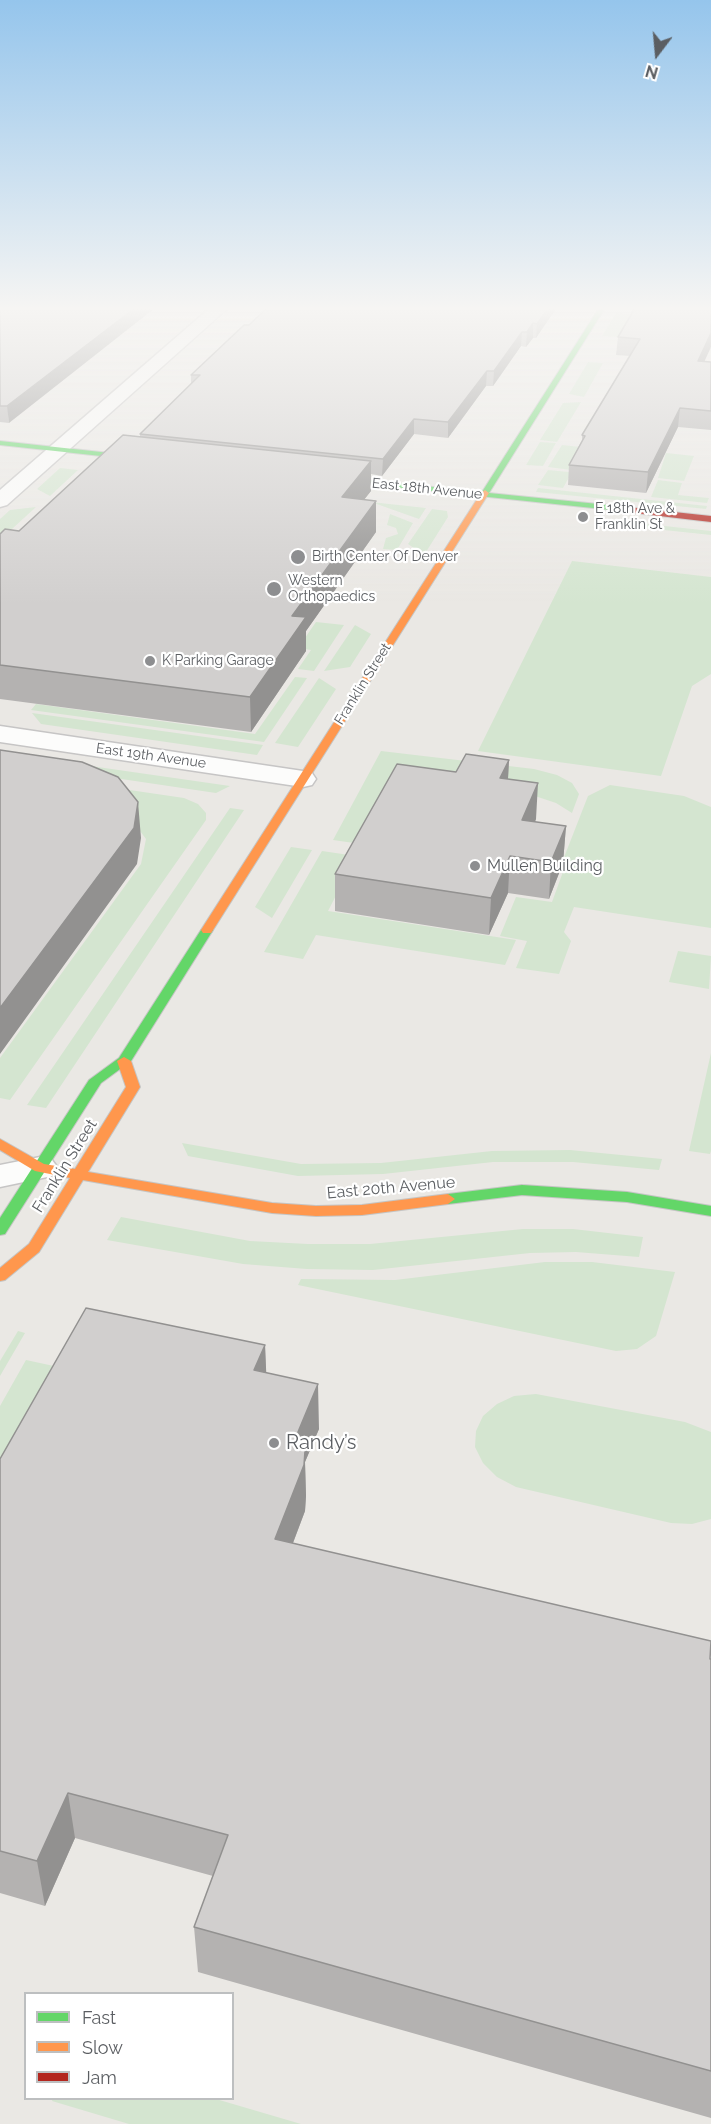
<!DOCTYPE html>
<meta charset="utf-8">
<style>
body{margin:0}
#map{position:relative;width:711px;height:2124px;overflow:hidden;background:#eae8e4;font-family:Raleway,sans-serif}
canvas{display:block}
.legend{position:absolute;left:24px;top:1992px;width:210px;height:108px;box-sizing:border-box;background:#fff;border:2px solid #bdbfc0;margin:0;padding:8px 10px;list-style:none;font-size:18px;color:#5b5e62}
.legend li{display:flex;align-items:center;gap:12px;height:30px}
.legend b{width:30px;border:2px solid #bdbfc0}
.north{position:absolute;left:627px;top:24px;width:60px;height:60px;-webkit-text-stroke:4px #fff;paint-order:stroke;rotate:196deg;font-size:16px;font-weight:700;line-height:24px;text-align:center;color:#5b5e62}
.north::after{content:'';display:block;margin:auto;width:21px;height:27px;background:#5b5e62;clip-path:polygon(50% 0,100% 100%,50% 72%,0 100%)}
</style>
<div id="map">
<canvas width="711" height="2124"></canvas>
<ul class="legend">
<li><b style="height:8px;background:#63d668"></b>Fast</li>
<li><b style="height:8px;background:#ff974d"></b>Slow</li>
<li><b style="height:8px;background:#b3261e"></b>Jam</li>
</ul>
<div class="north">N</div>
</div>
<script>
const g = document.querySelector('canvas').getContext('2d');
g.lineJoin = 'round';
function fill(path, color) { g.fillStyle = color; g.fill(path, 'evenodd'); }
const shape = rows => new Path2D(rows.map(r => 'M' + r).join(''));
function stroke(path, color, width, dash) { g.strokeStyle = color; g.lineWidth = width; g.lineCap = dash ? 'butt' : 'round'; g.setLineDash(dash || []); g.stroke(path); }
function label(font, color, halo, rows, align = 'center') {
  g.font = font + ' Raleway,sans-serif'; g.lineWidth = 4.5; g.setLineDash([]); g.textBaseline = 'middle'; g.strokeStyle = halo; g.fillStyle = color; for (const [text, x, y, turn = 0] of rows) {
    g.save(); g.translate(x, y); g.rotate((+turn || 0) * Math.PI / 180); g.textAlign = isNaN(turn) ? turn : align; if (halo) g.strokeText(text, 0, 0); g.fillText(text, 0, 0); g.restore();
  }
}
const green = shape([
 [616,313,632,314,618,337,602,336],
 [588,362,603,363,584,397,569,394],
 [581,402,557,442,540,440,563,403],
 [540,442,556,443,543,466,526,465],
 [562,445,581,447,571,470,548,467],
 [666,453,694,456,684,481,658,478],
 [60,468,78,470,50,496,37,489],
 [548,470,569,472,571,474,563,488,538,485],
 [658,480,682,483,678,495,709,498,707,503,651,497],
 [538,488,707,506,706,509,536,492],
 [371,502,426,508,419,519],
 [36,507,0,540,0,519,10,510],
 [432,509,447,511,448,517,426,552,421,553,408,544],
 [390,514,413,523,397,550,383,549,386,538,398,534,396,528,387,525],
 [600,519,711,531,711,535,598,523],
 [572,561,711,577,711,674,692,686,661,776,478,751],
 [316,622,344,625,314,671,298,669,311,650,298,648],
 [355,625,371,634,350,667,324,671],
 [295,677,307,678,264,742,31,710,36,704,255,734],
 [319,678,336,689,298,747,275,743],
 [32,713,263,745,257,755,41,724],
 [381,751,534,769,557,775,572,783,579,794,572,813,556,803,526,793,382,847,333,840],
 [0,753,230,786,216,793,0,761],
 [0,771,184,798,198,804,206,813,206,820,10,1100,0,1098,0,1058,141,864,146,839,126,812],
 [610,785,684,796,711,807,711,928,574,907,564,932,571,941,559,974,516,968,527,941,500,936,516,897,552,902,567,861,563,860,588,796],
 [230,808,244,810,46,1108,27,1105],
 [291,847,312,850,272,918,255,907],
 [322,851,383,860,345,878,328,911,516,940,505,965,316,935,303,959,264,952],
 [678,951,711,956,709,989,669,982],
 [711,1053,711,1151,710,1154,689,1151],
 [182,1143,301,1164,381,1163,492,1151,570,1150,662,1159,659,1170,573,1162,493,1162,383,1174,298,1176,188,1156],
 [121,1217,250,1241,308,1244,370,1244,523,1229,573,1229,643,1237,639,1257,576,1252,530,1253,373,1270,307,1269,243,1264,107,1240],
 [545,1262,592,1262,675,1272,656,1336,637,1349,616,1351,298,1285,301,1279,395,1280],
 [18,1331,25,1333,0,1376,0,1361],
 [26,1360,77,1371,0,1512,0,1406],
 [536,1394,685,1422,711,1432,711,1519,692,1524,671,1523,516,1487,497,1477,483,1463,475,1447,476,1431,483,1416,497,1404,514,1396],
 [53,2098,216,2099,301,2124,129,2124,52,2101]
]);
const street = shape([
 [210,308,228,308,7,505,0,507,0,490,210,308],
 [0,726,303,771,312,773,316,779,312,785,303,787,0,742,0,726],
 [40,1157,52,1160,58,1168,52,1176,0,1187,0,1165,40,1157]
]);
const fast = shape([
 [599,308,605,308,489,493,628,507,631,508,631,512,327,480,323,478,327,476,482,492,599,308],
 [0,441,147,457,151,459,147,461,0,445,0,441],
 [207,926,213,930,131,1061,101,1083,5,1234,0,1235,0,1218,89,1080,119,1058,201,930,207,926],
 [522,1185,627,1192,711,1206,711,1216,627,1202,522,1195,448,1204,441,1199,448,1194,522,1185]
]);
const slow = shape([
 [485,490,489,493,213,930,211,933,203,933,201,930,481,493,485,490],
 [124,1057,131,1061,140,1087,88,1172,272,1203,316,1206,362,1205,448,1194,455,1199,448,1204,362,1215,316,1216,272,1213,83,1180,39,1252,5,1280,0,1281,0,1268,29,1244,70,1178,35,1171,0,1150,0,1139,44,1164,75,1169,126,1087,117,1061,124,1057]
]);
const jam = shape([
 [628,507,711,516,711,522,625,512,625,508,628,507]
]);
const wall = shape([
 [0,308,9,423,0,422],
 [267,308,561,308,561,309,556,309,536,338,533,338,526,347,521,346,493,386,486,386,448,438,414,434,382,476,371,474,371,491,364,499,376,532,306,631,306,651,251,732,0,699,0,534,19,531,140,437,140,434,191,384,191,375,249,325],
 [635,308,704,362,711,362,711,430,678,427,646,493,568,485,569,465,582,440,582,435,630,356,616,355,618,337],
 [509,760,508,779,536,819,535,822,566,826,563,863,549,899,508,893,489,935,335,911,335,874,456,772],
 [265,1345,266,1373,319,1429,305,1462,306,1496,305,1511,293,1543,711,1659,711,2118,198,1972,194,1927,213,1876,75,1838,45,1906,0,1893,0,1459]
]);
const shadedWall = shape([
 [135,308,155,308,9,423,7,406],
 [548,308,556,308,536,338,537,324],
 [533,323,533,338,526,347,527,332],
 [522,332,521,346,493,386,494,371],
 [711,333,711,347,696,380,698,361],
 [487,371,486,386,448,438,448,422],
 [680,408,678,427,646,493,648,472],
 [414,419,414,434,382,476,383,459],
 [371,461,371,491,342,528,342,497],
 [376,501,376,532,306,631,306,651,251,732,250,697,292,616],
 [509,760,507,796,500,778],
 [538,783,536,819,520,856,522,820],
 [138,802,141,838,137,864,0,1054,0,1008],
 [566,826,563,863,549,899,551,862],
 [510,856,508,893,489,935,491,898],
 [265,1345,267,1390,254,1370],
 [318,1384,319,1429,305,1462,306,1496,305,1511,277,1585,275,1539,298,1432],
 [68,1793,75,1838,45,1906,37,1861]
]);
const building = shape([
 [0,308,135,308,7,406,0,406,0,308],
 [267,308,548,308,537,324,533,323,527,332,522,332,494,371,487,371,448,422,414,419,383,459,140,434,200,375,191,375,244,325,249,325,267,308],
 [635,308,711,308,711,333,698,361,711,362,711,411,680,408,648,472,569,465,585,436,582,435,640,339,618,337,635,308],
 [123,435,371,461,342,497,376,501,292,616,306,617,250,697,0,665,0,534,5,529,19,531,123,435],
 [0,750,82,762,118,777,138,802,134,828,0,1008,0,750],
 [466,754,509,760,500,778,538,783,522,820,566,826,551,862,510,856,491,898,335,874,397,764,456,772,466,754],
 [86,1308,265,1345,254,1370,318,1384,298,1432,305,1451,304,1465,275,1539,711,1641,710,1659,711,1659,711,2071,194,1927,228,1835,68,1793,37,1861,0,1851,0,1459,86,1308]
]);
const markers = [
 [583,517,6,"#8d8e90"],
 [298,557,8,"#8d8e90"],
 [274,589,8,"#8d8e90"],
 [150,661,6,"#8d8e90"],
 [475,866,6,"#8d8e90"],
 [274,1443,6,"#8d8e90"]
];
const farStreetnames = [
 ["East 18th Avenue",427,489,6],
 ["Franklin Street",363,684,-58],
 ["East 19th Avenue",151,756,8]
];
const farPoinames = [
 ["E 18th Ave &",595,509],
 ["Franklin St",595,525],
 ["Birth Center Of Denver",312,557],
 ["Western",288,581],
 ["Orthopaedics",288,597],
 ["K Parking Garage",162,661]
];
const poiNames = [
 ["Mullen Building",487,866]
];
const streetNames = [
 ["Franklin Street",65,1166,-58],
 ["East 20th Avenue",391,1188,-5]
];
const nearPoinames = [
 ["Randy’s",286,1443]
];
fill(green, '#d4e5d0');
stroke(street, '#c6c5c5', 3);
stroke(fast, '#c5c5c4', 2);
stroke(slow, '#c5c5c4', 2);
stroke(jam, '#c5c5c4', 2);
fill(street, '#fcfcfb');
fill(fast, '#63d668');
fill(slow, '#ff974d');
fill(jam, '#b3261e');
fill(wall, '#b4b2b1');
fill(shadedWall, '#929190');
fill(building, '#d1cfce');
stroke(building, '#929190', 1.5);
const sky = g.createLinearGradient(0, 0, 0, 605);
sky.addColorStop(0, '#95c5ec');
sky.addColorStop(0.51, '#f6f5f3');
sky.addColorStop(1, '#f6f5f300');
g.fillStyle = sky;
g.fillRect(0, 0, 711, 605);
for (const [x, y, r, color] of markers) { const dot = new Path2D(); dot.arc(x, y, r, 0, 2 * Math.PI); g.fillStyle = color; g.fill(dot); stroke(dot, '#fff', 2); }
label('14px', '#5b5e62', '#fff', farStreetnames);
label('14px', '#5b5e62', '#fff', farPoinames, 'left');
label('16px', '#5b5e62', '#fff', poiNames, 'left');
label('16px', '#5b5e62', '#fff', streetNames);
label('20px', '#5b5e62', '#fff', nearPoinames, 'left');
</script>
